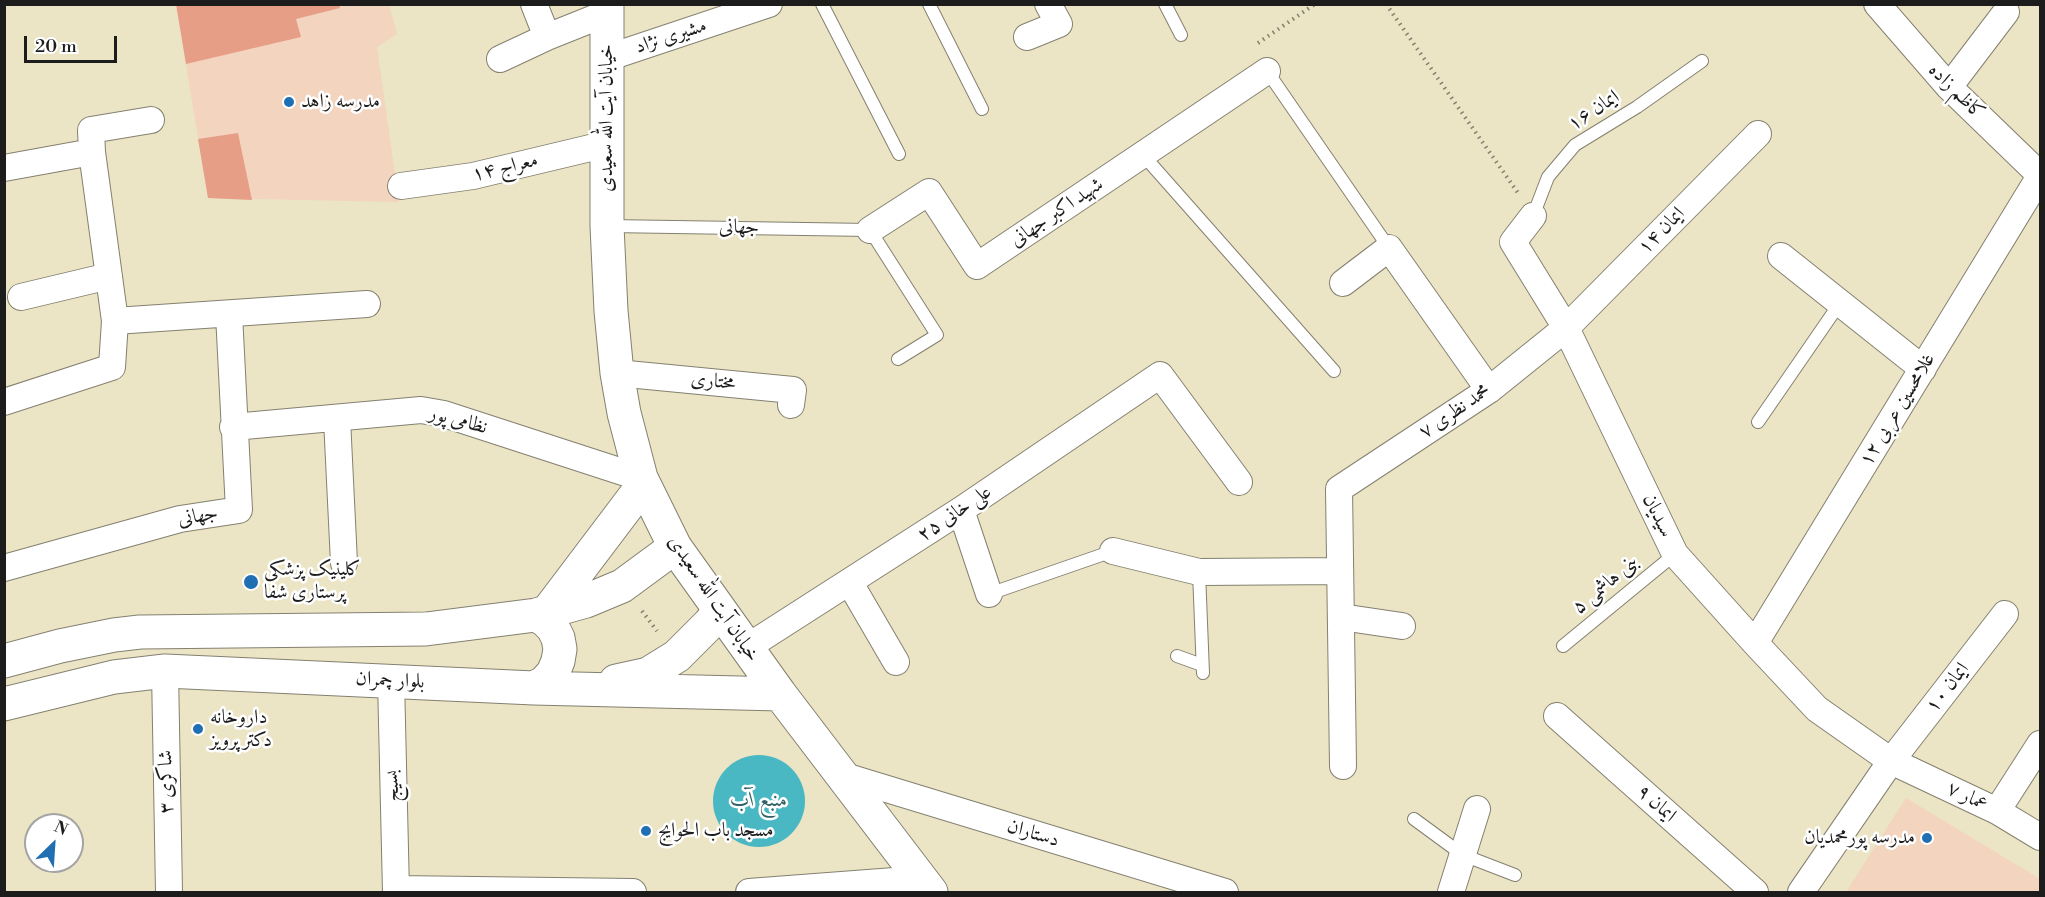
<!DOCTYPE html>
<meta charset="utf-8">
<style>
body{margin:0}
#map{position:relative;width:2045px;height:897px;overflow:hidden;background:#ebe4c5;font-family:"Libre Bodoni",serif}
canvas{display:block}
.frame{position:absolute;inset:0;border:6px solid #1c1c1c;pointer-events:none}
.north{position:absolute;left:24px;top:813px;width:60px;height:60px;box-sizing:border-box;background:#fff;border:2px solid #a4a4a4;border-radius:50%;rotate:25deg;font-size:16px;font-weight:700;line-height:24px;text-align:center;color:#1c1c1c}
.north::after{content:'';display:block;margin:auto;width:21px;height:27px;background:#1f6fb2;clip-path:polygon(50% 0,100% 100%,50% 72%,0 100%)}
.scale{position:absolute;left:24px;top:36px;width:93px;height:27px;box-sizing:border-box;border:3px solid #1c1c1c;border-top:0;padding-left:8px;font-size:18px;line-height:21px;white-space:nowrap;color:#1c1c1c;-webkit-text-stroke:4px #fff;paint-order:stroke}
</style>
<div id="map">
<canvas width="2045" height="897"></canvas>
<div class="frame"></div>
<div class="north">N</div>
<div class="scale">20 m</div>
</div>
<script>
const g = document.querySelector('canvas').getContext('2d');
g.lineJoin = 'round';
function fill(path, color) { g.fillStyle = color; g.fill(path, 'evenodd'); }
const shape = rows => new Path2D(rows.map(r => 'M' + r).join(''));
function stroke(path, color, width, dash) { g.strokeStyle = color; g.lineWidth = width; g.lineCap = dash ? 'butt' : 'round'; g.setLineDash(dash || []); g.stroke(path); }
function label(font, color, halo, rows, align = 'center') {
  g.font = font + ' "Libre Bodoni",Amiri,serif'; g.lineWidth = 5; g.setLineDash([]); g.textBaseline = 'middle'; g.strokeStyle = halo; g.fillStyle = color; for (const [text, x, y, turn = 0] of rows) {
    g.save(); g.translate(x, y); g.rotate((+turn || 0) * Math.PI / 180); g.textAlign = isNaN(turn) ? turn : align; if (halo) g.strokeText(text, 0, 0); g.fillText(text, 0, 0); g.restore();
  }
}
const built = shape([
 [176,5,389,5,397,34,377,47,399,202,208,198],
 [1906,798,2040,879,2040,892,1846,892]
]);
const water = shape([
 '713 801a46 46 0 1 1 92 0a46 46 0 1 1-92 0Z'
]);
const building = shape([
 [176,4,339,4,340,8,296,19,301,37,186,64],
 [238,133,252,200,208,198,198,139]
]);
const path = shape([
 [1386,4,1518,193],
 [1258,43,1315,4],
 [642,611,657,631]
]);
const lane = shape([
 [822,4,899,154],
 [929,4,982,109],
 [1165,4,1181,35],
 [1267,71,1389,248],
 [1144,156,1334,371],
 [1533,216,1548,177,1575,145,1637,107,1702,61],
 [608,226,870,230,937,335,898,359],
 [1758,422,1840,303],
 [1199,572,1203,673],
 [989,594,1113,551],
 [1563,646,1675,554],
 [1177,656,1202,665],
 [1414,819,1463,855,1515,875]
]);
const street = shape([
 [534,4,547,37],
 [1877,4,1949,87,2040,175],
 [1027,37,1059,24,1048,4],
 [607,58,769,4],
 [500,59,547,37,607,13],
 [1949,87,2006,12],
 [4,168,92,152],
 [401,186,473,176,607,144],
 [1533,216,1513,242,1566,328,1675,554,1755,643,1817,709,1891,761,1997,811,2040,837],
 [870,230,929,192,977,266,1267,71],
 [1781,256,1923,369],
 [1343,283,1389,248,1489,390],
 [21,297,109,276],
 [115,321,367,304],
 [617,373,793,390,791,405],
 [4,402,112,367,115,321,92,152,91,130,151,120],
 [337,419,344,563],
 [233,427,421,410,444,414,641,478],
 [961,510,989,594],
 [1113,551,1199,572,1340,571],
 [4,568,180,519,239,510,229,314],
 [850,583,896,662],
 [1341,617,1402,626],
 [1755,643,2040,176],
 [746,648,961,510,1160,375,1239,482],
 [165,671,169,892],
 [391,680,396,892],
 [1557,716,1755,892],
 [1343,766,1339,489,1489,390,1566,328,1758,134],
 [841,775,1225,892],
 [1997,811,2040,744],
 [396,889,633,892],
 [749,892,921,879],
 [1451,892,1477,809],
 [1801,892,1891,761,2005,614]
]);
const secondary = shape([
 [607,4,607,226,611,311,617,373,624,413,641,478,675,547,780,694,931,892],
 [548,611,644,484],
 [4,661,60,646,114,635,140,632,426,629,536,615,586,601,622,586,675,547],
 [616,681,648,674,677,656,710,623,720,610],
 [534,688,545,682,553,673,558,661,560,649,558,638,553,628,545,620,536,615],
 [4,704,114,677,165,671,534,688,780,694]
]);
const markers = [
 [289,102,6,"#1f6fb2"],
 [251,582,8,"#1f6fb2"],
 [198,729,6,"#1f6fb2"],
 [646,831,6,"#1f6fb2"],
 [1927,838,6,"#1f6fb2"]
];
const streetNames = [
 ["مشیری نژاد",671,37,-18],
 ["کاظم زاده",1956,92,45],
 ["ایمان ۱۶",1594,111,-33],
 ["خیابان آیت الله سعیدی",607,118,-90],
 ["معراج ۱۴",505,168,-13],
 ["شهید اکبر جهانی",1057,213,-34],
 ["جهانی",739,228,1],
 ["ایمان ۱۴",1662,231,-45],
 ["مختاری",713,382,6],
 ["غلامحسین عربی ۱۲",1898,410,-59],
 ["محمد نظری ۷",1455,412,-34],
 ["نظامی پور",458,421,15],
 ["علی خانی ۲۵",955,514,-34],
 ["سیدیان",1657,516,64],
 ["جهانی",198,517,-10],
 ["بنی هاشمی ۵",1606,585,-40],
 ["خیابان آیت الله سعیدی",713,599,56],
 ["بلوار چمران",390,681,3],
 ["ایمان ۱۰",1948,688,-52],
 ["شاکری ۳",167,782,-91],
 ["بسیج",393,786,-92],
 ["عمار ۷",1967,797,26],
 ["ایمان ۹",1656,804,42],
 ["دستاران",1033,834,17]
];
const poiNames = [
 ["مدرسه زاهد",301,102],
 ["کلینیک پزشکی",264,570],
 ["پرستاری شفا",264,593],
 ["داروخانه",210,718],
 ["دکتر پرویز",210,741],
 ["مسجد باب الحوایج",658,831],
 ["مدرسه پورمحمدیان",1915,838,"right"]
];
const waterNames = [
 ["منبع آب",759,801]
];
fill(built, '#f3d4bf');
fill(water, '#49b8c3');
fill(building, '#e69e87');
stroke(lane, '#848070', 14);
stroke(street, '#848070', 28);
stroke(secondary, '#848070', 35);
stroke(path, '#848070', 4, [1.5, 4.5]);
stroke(lane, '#fff', 12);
stroke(street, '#fff', 26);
stroke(secondary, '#fff', 33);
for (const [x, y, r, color] of markers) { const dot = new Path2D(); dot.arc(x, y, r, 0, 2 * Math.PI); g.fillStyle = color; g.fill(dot); stroke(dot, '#fff', 2); }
label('20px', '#1c1c1c', '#fff', streetNames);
label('20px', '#1c1c1c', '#fff', poiNames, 'left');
label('italic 21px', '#306267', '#fff', waterNames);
</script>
